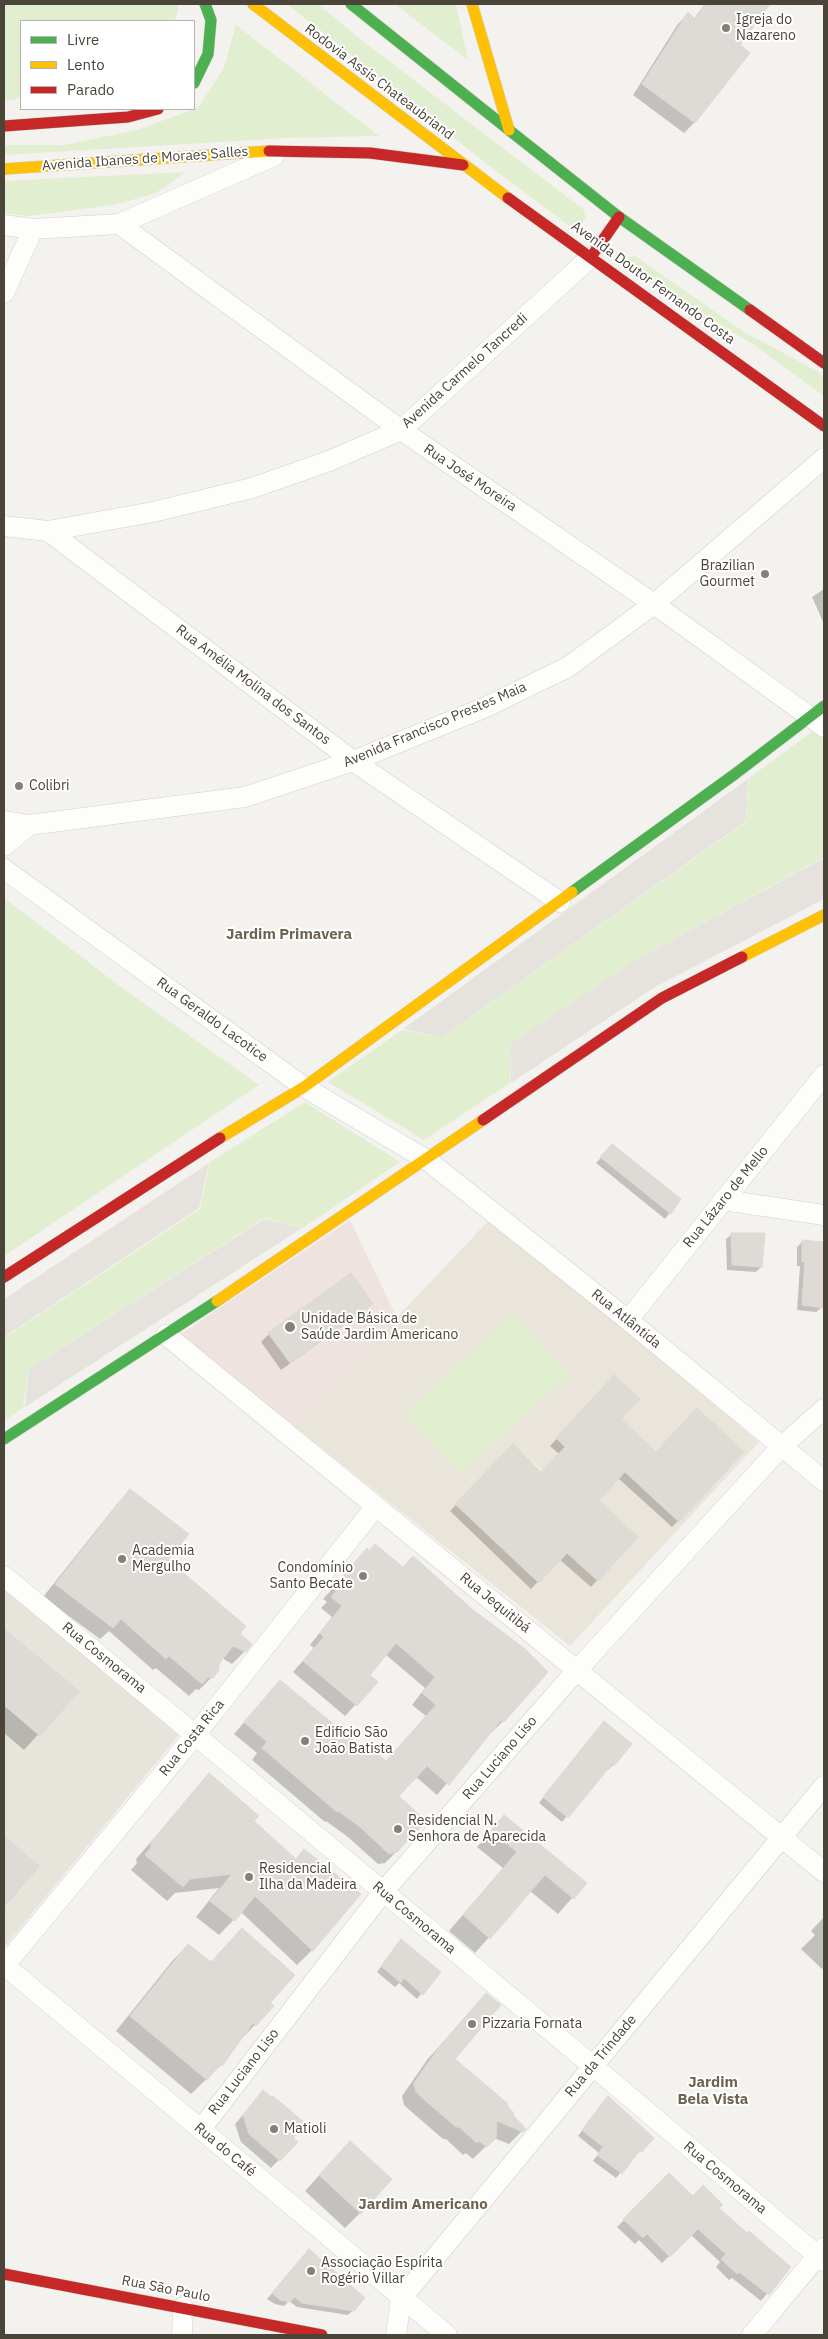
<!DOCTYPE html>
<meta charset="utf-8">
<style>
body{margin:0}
#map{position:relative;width:828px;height:2339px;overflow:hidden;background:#f4f2ee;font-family:"IBM Plex Sans",sans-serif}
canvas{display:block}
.frame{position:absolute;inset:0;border:5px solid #4b4439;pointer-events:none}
.legend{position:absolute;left:20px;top:20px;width:175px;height:90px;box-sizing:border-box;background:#fff;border:1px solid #b7b4b0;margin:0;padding:6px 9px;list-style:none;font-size:15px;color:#4b4439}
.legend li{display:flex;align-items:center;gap:10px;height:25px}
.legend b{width:25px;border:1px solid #b7b4b0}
</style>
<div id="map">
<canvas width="828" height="2339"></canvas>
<div class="frame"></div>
<ul class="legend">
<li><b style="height:6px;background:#4caf50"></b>Livre</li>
<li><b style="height:6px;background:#ffc107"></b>Lento</li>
<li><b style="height:6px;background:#c62828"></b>Parado</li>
</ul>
</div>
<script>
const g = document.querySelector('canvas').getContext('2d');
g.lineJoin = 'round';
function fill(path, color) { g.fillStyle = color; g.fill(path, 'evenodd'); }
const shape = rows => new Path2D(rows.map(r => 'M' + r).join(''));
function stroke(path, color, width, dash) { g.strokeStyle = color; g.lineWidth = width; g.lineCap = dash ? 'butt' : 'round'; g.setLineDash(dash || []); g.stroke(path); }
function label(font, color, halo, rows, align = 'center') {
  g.font = font + ' "IBM Plex Sans",sans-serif'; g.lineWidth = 4; g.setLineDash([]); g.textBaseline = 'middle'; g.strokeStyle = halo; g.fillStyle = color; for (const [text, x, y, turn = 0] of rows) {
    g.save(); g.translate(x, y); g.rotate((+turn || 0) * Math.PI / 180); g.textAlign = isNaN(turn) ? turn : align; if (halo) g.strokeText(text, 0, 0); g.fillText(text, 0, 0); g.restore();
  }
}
const residential = shape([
 [4,1587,179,1735,5,1946,4,1945]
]);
const education = shape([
 [492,1217,759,1442,570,1646,294,1426],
 [614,1375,640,1399,621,1419,649,1446,610,1488,556,1438],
 [697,1408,744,1452,679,1522],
 [513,1444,542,1471,555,1458,638,1537,598,1581,575,1561,609,1523,602,1516,539,1583,514,1560,577,1493,507,1553,484,1532]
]);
const medical = shape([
 [350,1220,397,1318,294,1426,178,1336]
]);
const green = shape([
 [4,4,179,4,175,21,21,21,21,98,4,101],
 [287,4,318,4,364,42,584,210,586,218,580,226,572,228,488,165],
 [395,4,456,4,468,60],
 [236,25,379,136,286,138,4,155,4,145,64,145,137,130,194,109,200,105,224,68],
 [186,172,156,193,114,205,28,216,4,213,4,181],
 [635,256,744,332,817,371,824,377,824,396,754,345,625,266,625,261,629,257],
 [813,731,824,739,824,857,639,958,510,1044,510,1083,424,1140,328,1082,402,1030,442,1037,746,822,749,778],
 [4,898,121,987,259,1085,4,1256],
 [305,1102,400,1162,303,1228,264,1218,29,1369,23,1408,4,1421,4,1338,200,1209,210,1162],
 [513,1314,569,1376,460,1474,404,1413]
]);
const parking = shape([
 [748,779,746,821,442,1037,403,1029],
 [824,858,824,899,655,987,511,1083,510,1044,639,958],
 [209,1163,199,1208,4,1337,4,1299],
 [264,1219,302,1228,25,1407,29,1369]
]);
const shadow = shape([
 [705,4,769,4,738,45,695,122,684,133,633,95,678,24,688,14,693,20],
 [824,589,824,624,812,597],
 [612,1146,680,1199,665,1219,596,1163],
 [732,1234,761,1267,756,1272,727,1270,726,1239],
 [803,1241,824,1243,824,1302,821,1302,822,1307,816,1312,797,1310,800,1266,797,1266,797,1247],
 [371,1303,363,1311,281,1370,261,1342,269,1334],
 [608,1383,619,1419,678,1521,672,1527,618,1478,598,1500,636,1537,591,1587,559,1559,531,1589,450,1511,513,1446,541,1473,559,1454,550,1446],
 [130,1490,167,1560,238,1634,245,1651,232,1664,222,1658,212,1677,199,1690,196,1689,189,1696,156,1668,153,1670,109,1631,100,1639,43,1597,118,1503],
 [367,1550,503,1721,492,1732,491,1731,437,1795,415,1776,398,1796,397,1851,385,1863,378,1864,348,1837,326,1821,325,1822,252,1760,257,1753,234,1734,280,1681,365,1752,386,1762,426,1716,412,1705,425,1688,385,1654,368,1675,376,1682,345,1716,293,1672,314,1648,310,1645,332,1617,321,1608,327,1602,323,1599],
 [4,1630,77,1691,24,1750,4,1733],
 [599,1728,613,1765,608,1770,606,1769,562,1822,539,1803],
 [209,1775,252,1822,295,1860,304,1851,312,1950,297,1965,241,1912,219,1935,196,1917,219,1888,175,1893,167,1901,131,1870,137,1863,136,1859],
 [504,1817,585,1883,558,1914,530,1891,475,1953,449,1931,503,1868,477,1847],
 [4,1838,38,1867,4,1905],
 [824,1917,824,1967,822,1969,801,1949,815,1935,811,1931],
 [188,1945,268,2004,255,2025,240,2040,221,2065,191,2094,116,2031,173,1960],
 [396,1946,439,1972,417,1999,399,1983,395,1987,377,1972],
 [486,1994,453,2059,505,2106,522,2131,509,2144,494,2138,473,2159,466,2153,463,2155,446,2139,443,2139,414,2114,404,2105,402,2096,427,2060],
 [263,2092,291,2138,296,2142,271,2168,241,2142,235,2124],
 [603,2102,641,2151,635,2155,616,2178,593,2161,599,2153,578,2136],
 [335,2158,360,2213,345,2228,305,2191],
 [669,2175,693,2198,718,2209,747,2235,789,2267,761,2301,732,2278,729,2280,716,2267,720,2262,691,2235,662,2263,639,2240,635,2244,617,2227],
 [304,2256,353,2310,348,2315,297,2307,289,2301,284,2306,275,2304,267,2299]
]);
const building = shape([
 [706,4,770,4,740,45,750,53,695,123,642,84,688,12,695,19,706,4],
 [612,1144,681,1199,671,1214,600,1157,612,1144],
 [731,1233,765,1233,762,1267,732,1265,731,1233],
 [802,1240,824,1242,823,1308,802,1305,805,1261,802,1262,802,1240],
 [351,1273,373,1304,290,1363,268,1333,351,1273],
 [614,1375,640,1399,621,1419,656,1452,697,1408,744,1452,679,1522,625,1472,599,1500,638,1537,598,1581,567,1553,539,1583,455,1504,513,1444,541,1472,565,1447,556,1438,614,1375],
 [130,1489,189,1534,168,1560,246,1626,240,1634,252,1644,246,1652,233,1646,219,1664,219,1670,213,1678,208,1677,202,1684,169,1656,166,1659,121,1619,113,1628,55,1584,130,1489],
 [375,1544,403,1567,413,1556,473,1610,524,1648,548,1672,504,1722,501,1720,449,1785,427,1766,399,1796,426,1821,397,1852,389,1854,359,1826,338,1811,337,1812,262,1748,267,1742,244,1722,280,1680,365,1750,368,1746,386,1761,436,1705,422,1693,435,1677,396,1643,370,1675,378,1682,357,1706,303,1661,324,1637,320,1633,342,1606,331,1597,337,1590,333,1588,367,1548,369,1551,375,1544],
 [4,1629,79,1691,40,1736,4,1705,4,1629],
 [604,1721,632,1744,614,1766,612,1764,568,1818,543,1797,604,1721],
 [209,1773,259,1816,254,1821,296,1859,304,1849,361,1894,313,1951,255,1896,235,1921,210,1901,232,1874,190,1879,183,1887,145,1855,151,1847,151,1842,209,1773],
 [504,1815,587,1883,574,1899,545,1875,490,1939,463,1915,517,1852,491,1831,504,1815],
 [4,1836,39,1866,4,1907,4,1836],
 [242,1928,295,1975,270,2003,274,2006,256,2026,253,2023,222,2066,219,2065,207,2080,130,2016,188,1944,211,1962,242,1928],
 [401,1939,441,1972,423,1995,404,1978,401,1983,381,1966,401,1939],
 [486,1993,501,2005,455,2059,508,2104,507,2106,514,2113,513,2115,526,2129,523,2132,497,2121,496,2138,487,2147,479,2141,477,2143,459,2127,456,2127,427,2102,416,2092,414,2083,440,2046,486,1993],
 [263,2090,271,2097,273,2096,306,2124,293,2138,298,2142,280,2161,249,2134,243,2115,263,2090],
 [608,2096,654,2138,642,2152,640,2150,622,2174,597,2155,603,2147,582,2130,608,2096],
 [350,2141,392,2179,361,2214,319,2175,350,2141],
 [669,2173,693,2196,703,2185,723,2205,719,2208,747,2233,749,2231,791,2267,769,2295,739,2272,737,2274,721,2259,726,2254,698,2229,670,2257,647,2234,643,2238,623,2219,669,2173],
 [309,2249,365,2298,354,2311,302,2303,295,2297,290,2302,280,2300,272,2293,309,2249]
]);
const street = shape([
 [119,224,401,430,654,604,824,727],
 [4,225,33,229,119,224,274,156],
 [4,293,33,229],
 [4,526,48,531,153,512,252,488,329,461,401,430,591,257],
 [48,531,353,761,560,902],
 [4,821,29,825,245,797,353,761,486,707,568,667,654,604,824,458],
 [4,846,29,825],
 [4,869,304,1087,427,1160,628,1320,824,1481],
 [723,1200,824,1215],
 [628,1320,824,1075],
 [166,1335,824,1872],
 [4,1576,593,2066,824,2261],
 [4,1965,447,2335],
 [4,1966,196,1734,376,1506],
 [201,2129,383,1892,577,1670,782,1446,824,1409],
 [182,2335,183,2307],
 [396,2335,401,2299,824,1786],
 [752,2335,824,2248]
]);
const fast = shape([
 [351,4,509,130],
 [194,83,208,54,211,20,205,4],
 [509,130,619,217,750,310],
 [572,892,735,774,824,706],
 [4,1439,217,1301]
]);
const slow = shape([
 [253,4,508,198],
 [472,4,509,130],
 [4,169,269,151],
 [742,957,824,915],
 [220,1138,304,1087,572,892],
 [217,1301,483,1120]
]);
const jam = shape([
 [4,126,128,117,158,109],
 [269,151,370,153,463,165],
 [508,198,824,426],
 [591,257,619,217],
 [750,310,824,363],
 [483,1120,662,998,742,957],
 [4,1277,220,1138],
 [4,2274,322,2335]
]);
const markers = [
 [726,28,5,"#868178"],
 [765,574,5,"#868178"],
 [19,786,5,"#868178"],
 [290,1327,6,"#868178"],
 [122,1559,5,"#868178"],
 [363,1576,5,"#868178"],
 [305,1741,5,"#868178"],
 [398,1829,5,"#868178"],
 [249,1877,5,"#868178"],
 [472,2024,5,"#868178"],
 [274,2129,5,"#868178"],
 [311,2271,5,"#868178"]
];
const poiNames = [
 ["Igreja do",736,20],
 ["Nazareno",736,36],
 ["Brazilian",755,566,"right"],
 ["Gourmet",755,582,"right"],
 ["Colibri",29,786],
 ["Unidade Básica de",301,1319],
 ["Saúde Jardim Americano",301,1335],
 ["Academia",132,1551],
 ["Mergulho",132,1567],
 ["Condomínio",353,1568,"right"],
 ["Santo Becate",353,1584,"right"],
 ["Edificio São",315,1733],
 ["João Batista",315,1749],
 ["Residencial N.",408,1821],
 ["Senhora de Aparecida",408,1837],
 ["Residencial",259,1869],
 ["Ilha da Madeira",259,1885],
 ["Pizzaria Fornata",482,2024],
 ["Matioli",284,2129],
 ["Associação Espírita",321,2263],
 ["Rogério Villar",321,2279]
];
const streetNames = [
 ["Rodovia Assis Chateaubriand",379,82,37],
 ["Avenida Ibanes de Moraes Salles",145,159,-4],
 ["Avenida Doutor Fernando Costa",653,283,36],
 ["Avenida Carmelo Tancredi",465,371,-42],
 ["Rua José Moreira",470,478,34],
 ["Rua Amélia Molina dos Santos",253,685,37],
 ["Avenida Francisco Prestes Maia",435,725,-23],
 ["Rua Geraldo Lacotice",212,1020,36],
 ["Rua Lázaro de Mello",726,1197,-51],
 ["Rua Atlântida",626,1319,39],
 ["Rua Jequitibá",495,1603,39],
 ["Rua Cosmorama",104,1658,39],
 ["Rua Costa Rica",192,1738,-51],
 ["Rua Luciano Liso",500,1758,-49],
 ["Rua Cosmorama",414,1918,40],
 ["Rua da Trindade",601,2056,-50],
 ["Rua Luciano Liso",244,2072,-52],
 ["Rua do Café",225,2150,40],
 ["Rua Cosmorama",725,2178,40],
 ["Rua São Paulo",166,2289,11]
];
const neighbourhoodNames = [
 ["Jardim Primavera",289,935],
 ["Jardim",713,2083],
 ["Bela Vista",713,2100],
 ["Jardim Americano",423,2205]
];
fill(residential, '#e7e4dc');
fill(education, '#eae5da');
fill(medical, '#eee3df');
fill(green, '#e1eecf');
fill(parking, '#e6e3df');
fill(shadow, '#0003');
fill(building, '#dedbd6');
stroke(building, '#dcd9d4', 1);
stroke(street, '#d2d0cb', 21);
stroke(fast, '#d3cfc5', 12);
stroke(slow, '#d3cfc5', 12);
stroke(jam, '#d3cfc5', 12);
stroke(street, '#fdfdfc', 20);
stroke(fast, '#4caf50', 11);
stroke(slow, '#ffc107', 11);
stroke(jam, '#c62828', 11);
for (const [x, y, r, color] of markers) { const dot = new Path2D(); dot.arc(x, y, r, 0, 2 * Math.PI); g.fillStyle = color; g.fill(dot); stroke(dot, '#fff', 2); }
label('14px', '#4b4439', '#fff', poiNames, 'left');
label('14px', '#4b4439', '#fff', streetNames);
label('bold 15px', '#6e6250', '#fff', neighbourhoodNames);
</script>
